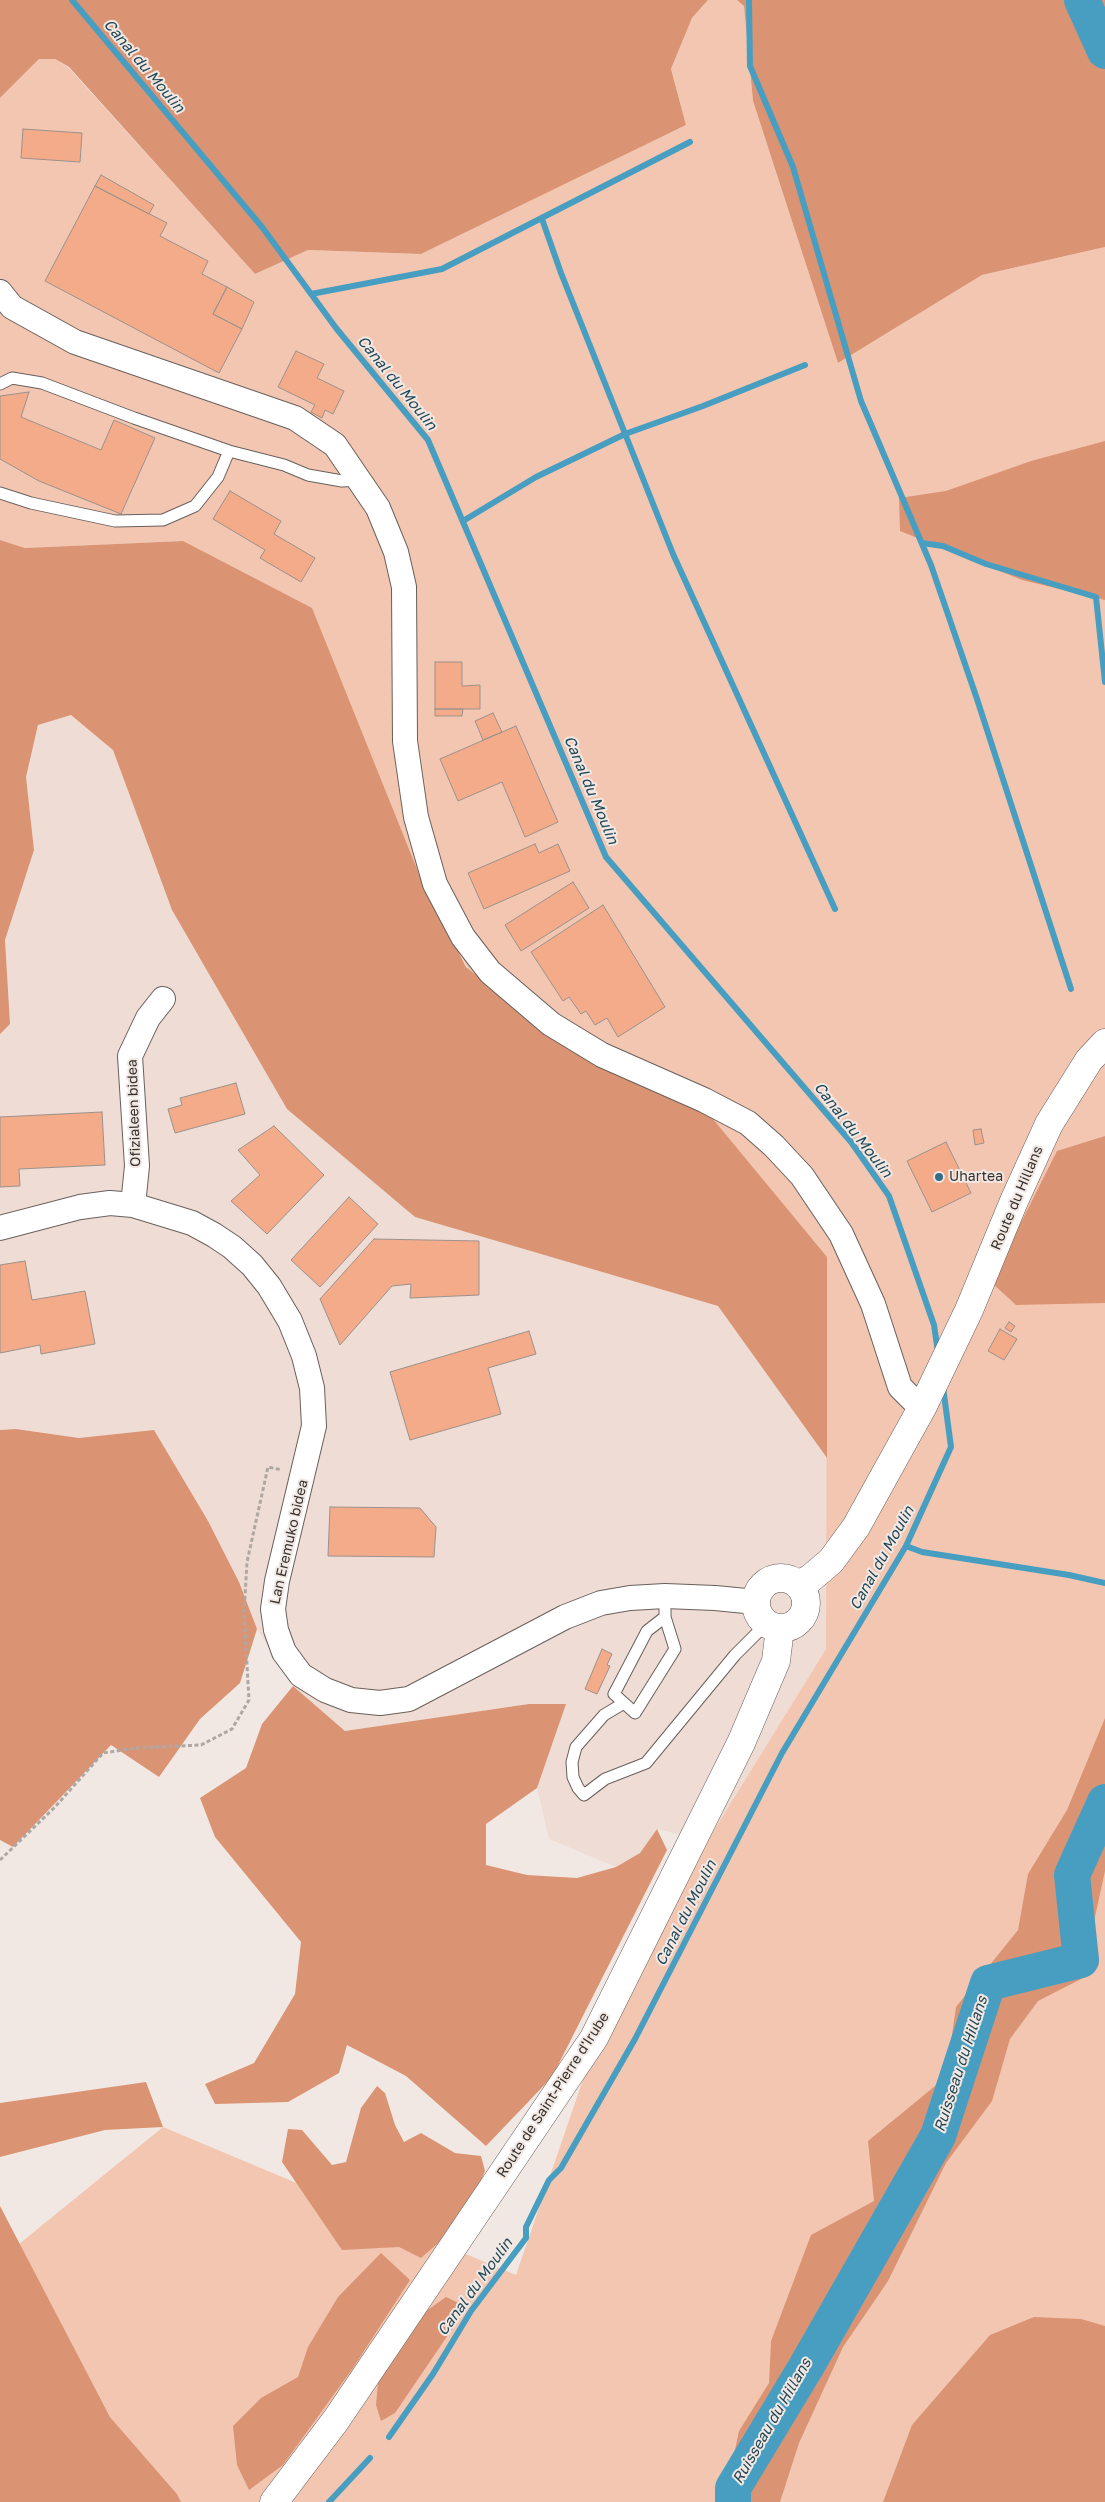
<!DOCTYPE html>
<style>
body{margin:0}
canvas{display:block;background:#f2e8e3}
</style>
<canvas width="1105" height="2502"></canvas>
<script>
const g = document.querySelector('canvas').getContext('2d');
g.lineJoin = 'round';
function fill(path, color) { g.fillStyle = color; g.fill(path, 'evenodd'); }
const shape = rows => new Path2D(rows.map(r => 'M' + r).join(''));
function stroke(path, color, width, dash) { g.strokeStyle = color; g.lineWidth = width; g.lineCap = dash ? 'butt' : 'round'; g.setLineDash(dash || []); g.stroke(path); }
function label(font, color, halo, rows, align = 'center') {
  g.font = font + ' "Golos Text",sans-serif'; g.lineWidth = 4; g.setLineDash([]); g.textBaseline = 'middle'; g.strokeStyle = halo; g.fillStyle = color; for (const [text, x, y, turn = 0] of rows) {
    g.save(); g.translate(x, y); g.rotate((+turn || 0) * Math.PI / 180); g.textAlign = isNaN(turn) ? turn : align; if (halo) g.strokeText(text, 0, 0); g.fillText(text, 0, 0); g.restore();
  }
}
const built = shape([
 [71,715,113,750,172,910,199,954,415,1217,718,1306,827,1458,826,1649,707,1841,657,1829,640,1853,616,1867,549,1839,537,1788,566,1704,529,1704,345,1731,293,1686,257,1629,239,1582,154,1430,79,1438,16,1429,0,1430,0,1034,10,1024,5,940,34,850,26,777,38,725]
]);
const green = shape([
 [708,0,737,0,744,5,753,101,838,363,982,275,1105,247,1105,2502,181,2502,177,2494,110,2417,19,2244,163,2127,516,2275,612,1995,826,1649,827,1257,617,1071,469,971,419,874,183,541,25,548,0,540,0,98,39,59,55,59,69,68,255,274,308,250,421,254,686,125,671,69,692,18]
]);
const forest = shape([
 [0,0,708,0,692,18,671,69,686,125,421,254,308,250,255,274,69,67,55,59,39,59,0,98],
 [737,0,1105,0,1105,247,982,275,838,363,753,101,744,6],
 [1105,441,1105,600,1022,580,900,531,899,498,946,491,1031,461],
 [0,540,25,548,183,541,312,608,419,874,466,967,551,1037,708,1113,827,1257,827,1458,718,1306,415,1217,287,1109,172,910,113,750,71,715,38,725,26,777,34,850,5,940,10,1024,0,1034],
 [1105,1136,1105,1303,1016,1305,991,1282,1057,1151],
 [16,1429,79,1438,154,1430,208,1521,239,1582,257,1629,240,1683,200,1719,159,1777,111,1745,13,1847,0,1840,0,1430],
 [293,1686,345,1731,529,1704,566,1704,537,1788,486,1824,486,1865,527,1875,577,1878,616,1867,640,1853,657,1829,667,1850,552,2077,486,2146,406,2076,347,2045,339,2073,288,2102,215,2104,205,2084,254,2063,295,1994,301,1942,215,1837,200,1798,246,1768,262,1724],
 [1105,1718,1105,1871,1093,1926,1099,1964,1087,1976,1038,2001,1010,2039,992,2101,946,2163,888,2281,843,2347,799,2443,780,2502,724,2502,739,2431,769,2383,771,2341,811,2235,874,2201,868,2141,946,2077,956,2007,1018,1930,1028,1874,1067,1810],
 [146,2082,163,2127,105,2130,0,2157,0,2103],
 [377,2086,385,2093,395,2125,404,2142,421,2133,455,2153,481,2156,485,2171,474,2197,453,2230,421,2258,399,2247,342,2250,282,2162,288,2129,302,2130,332,2165,346,2162,361,2108],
 [0,2206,110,2417,177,2494,181,2502,0,2502],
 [381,2253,410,2280,353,2368,283,2465,249,2490,237,2465,233,2426,261,2398,298,2377,308,2347,338,2297],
 [446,2297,467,2307,395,2413,381,2421,376,2405,379,2372,415,2319],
 [1034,2317,1081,2319,1105,2326,1105,2502,883,2502,912,2425,990,2335]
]);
const stream = shape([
 [72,0,262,227,336,328,428,440,606,857,851,1142,889,1196,934,1325,938,1352],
 [749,0,750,66,793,167,861,401,931,565,977,699,1071,989],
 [542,219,561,273,673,554,835,909],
 [311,294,442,269,690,142],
 [463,521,536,477,625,434,703,406,805,365],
 [922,543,943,546,986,564,1096,597,1105,682],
 [906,1546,922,1552,1069,1575,1105,1583],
 [389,2437,433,2374,471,2311,526,2238,526,2227,549,2180,561,2168,635,2039,782,1753,906,1546,951,1447,943,1387],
 [329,2502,370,2458]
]);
const river = shape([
 [1082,0,1105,51],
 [733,2502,733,2488,806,2367,938,2136,988,1983,1081,1960,1072,1875,1105,1802]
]);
const building = shape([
 [23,129,82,133,80,162,21,158,23,129],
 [101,175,154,205,149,214,95,186,101,175],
 [95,186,167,223,160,236,208,261,202,274,227,287,213,314,242,329,219,373,45,281,95,186],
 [227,287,254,302,242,329,213,314,227,287],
 [296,351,324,364,317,378,344,391,333,414,325,410,322,418,311,412,315,405,278,387,296,351],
 [29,392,21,417,101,450,114,420,155,438,121,514,39,481,0,459,0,396,29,392],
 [230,491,281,521,274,534,315,558,301,582,260,558,265,550,213,519,230,491],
 [435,662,462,662,462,686,480,685,480,709,435,709,435,662],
 [435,709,463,709,462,716,435,716,435,709],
 [493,713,502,732,483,740,475,721,493,713],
 [516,726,558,822,525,837,502,782,458,801,440,759,516,726],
 [535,844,539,853,558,844,570,871,484,909,468,873,535,844],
 [573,882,589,908,521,951,505,925,573,882],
 [603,905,665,1007,618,1037,607,1018,595,1025,586,1011,581,1014,569,997,563,1001,531,952,603,905],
 [236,1083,245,1114,175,1133,168,1109,182,1105,180,1098,236,1083],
 [102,1112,105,1165,19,1169,20,1186,0,1187,0,1117,102,1112],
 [274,1126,324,1175,267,1234,231,1201,260,1175,238,1150,274,1126],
 [981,1129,984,1143,975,1145,973,1130,981,1129],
 [946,1142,971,1193,932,1212,907,1161,946,1142],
 [349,1197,378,1224,320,1287,291,1260,349,1197],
 [374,1239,479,1241,479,1295,410,1298,411,1284,392,1286,340,1345,320,1299,374,1239],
 [25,1261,32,1300,85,1291,95,1344,41,1354,40,1345,0,1353,0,1265,25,1261],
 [1009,1322,1015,1326,1011,1332,1005,1328,1009,1322],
 [1000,1329,1017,1339,1004,1360,988,1351,1000,1329],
 [529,1331,536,1354,488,1368,501,1414,410,1440,390,1372,529,1331],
 [330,1507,420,1508,436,1527,434,1557,328,1556,330,1507],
 [602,1649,612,1654,607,1665,610,1666,597,1694,585,1689,602,1649]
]);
const path = shape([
 [0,1860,54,1808,103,1753,136,1748,201,1745,232,1729,249,1700,244,1613,247,1562,268,1467,282,1470]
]);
const service = shape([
 [0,384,12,378,42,383,134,418,229,451,284,465,308,475,342,481,359,480],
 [0,493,31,503,115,521,163,520,195,506,218,477,229,451],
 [665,1617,647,1631,614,1694,635,1713,675,1649,665,1617,665,1596],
 [624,1703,604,1715,576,1747,572,1762,573,1777,578,1788,584,1795,605,1779,646,1763,735,1655,767,1623]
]);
const minor = shape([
 [0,292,12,307,75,342,295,418,335,445,378,508,396,552,404,587,405,741,416,817,435,884,463,937,490,972,551,1024,602,1055,704,1100,748,1123,774,1146,802,1176,841,1234,873,1304,900,1387,913,1400,923,1406],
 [133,1205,137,1166,130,1056,148,1018,163,999],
 [0,1228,80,1207,110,1203,133,1205,192,1223,214,1235,232,1247,252,1265,269,1286,290,1321,304,1356,312,1388,314,1426,277,1581,273,1609,276,1630,284,1652,301,1675,325,1690,351,1700,380,1703,409,1699,565,1617,601,1603,630,1598,665,1596,715,1598,756,1602]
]);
const tertiary = shape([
 '756 1603a25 25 0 1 1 50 0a25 25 0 1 1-50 0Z',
 [798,1585,811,1578,831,1561,856,1527,923,1406,969,1310,1014,1201,1049,1124,1089,1060,1105,1043],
 [274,2502,336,2420,594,2038,741,1743,776,1661,780,1628]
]);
const markers = [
 [939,1177,5,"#326e86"]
];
const streetNames = [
 ["Ofizialeen bidea",134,1113,-92],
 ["Route du Hillans",1017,1198,-67],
 ["Lan Eremuko bidea",289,1542,-77],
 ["Route de Saint-Pierre d'Irube",553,2095,-57]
];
const poiNames = [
 ["Uhartea",949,1177]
];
const waterNames = [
 ["Canal du Moulin",144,66,50],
 ["Canal du Moulin",397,383,51],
 ["Canal du Moulin",591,790,67],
 ["Canal du Moulin",853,1130,52],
 ["Canal du Moulin",882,1558,-61],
 ["Canal du Moulin",686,1913,-63],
 ["Ruisseau du Hillans",961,2064,-72],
 ["Canal du Moulin",475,2287,-54],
 ["Ruisseau du Hillans",772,2421,-60]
];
fill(built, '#efdcd4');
fill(green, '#f3c6b2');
fill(forest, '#da9474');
stroke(stream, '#489ec0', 6);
stroke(river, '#489ec0', 36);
fill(building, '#f3ab8a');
stroke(building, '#9b928d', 1);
stroke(service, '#69605c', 13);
stroke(minor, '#69605c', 26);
stroke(tertiary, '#69605c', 29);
stroke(path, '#aea7a3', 3, [4, 2.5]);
stroke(service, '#fff', 11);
stroke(minor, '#fff', 24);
stroke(tertiary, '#fff', 28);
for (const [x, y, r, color] of markers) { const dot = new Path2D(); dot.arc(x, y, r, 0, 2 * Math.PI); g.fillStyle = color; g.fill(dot); stroke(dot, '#f2e8e3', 2); }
label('14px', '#35312f', '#f2e8e3', streetNames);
label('14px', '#35312f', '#f2e8e3', poiNames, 'left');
label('italic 15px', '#214757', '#f2e8e3', waterNames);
</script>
